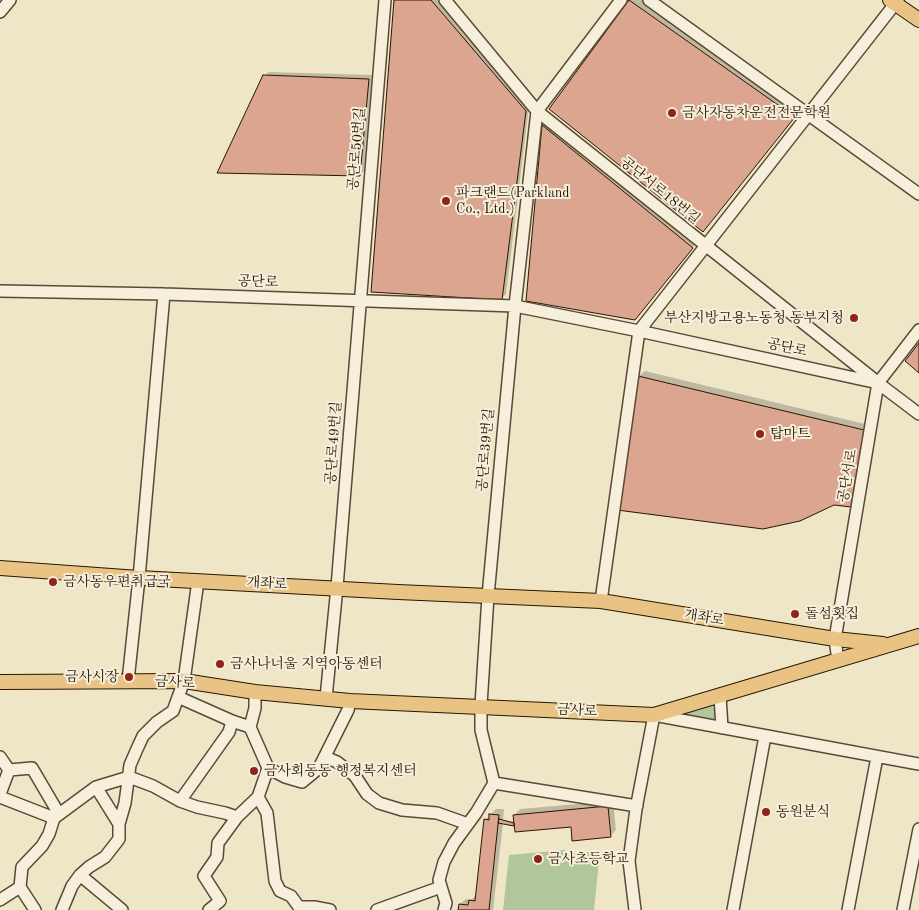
<!DOCTYPE html>
<meta charset="utf-8">
<style>
body{margin:0}
canvas{display:block;background:#efe6c8}
</style>
<canvas width="919" height="910"></canvas>
<script>
const g = document.querySelector('canvas').getContext('2d');
g.lineJoin = 'round';
function fill(path, color) { g.fillStyle = color; g.fill(path, 'evenodd'); }
const shape = rows => new Path2D(rows.map(r => 'M' + r).join(''));
function stroke(path, color, width, dash) { g.strokeStyle = color; g.lineWidth = width; g.lineCap = dash ? 'butt' : 'round'; g.setLineDash(dash || []); g.stroke(path); }
function label(font, color, halo, rows, align = 'center') {
  g.font = font + ' "Old Standard TT","Noto Serif KR",serif'; g.lineWidth = 4; g.setLineDash([]); g.textBaseline = 'middle'; g.strokeStyle = halo; g.fillStyle = color; for (const [text, x, y, turn = 0] of rows) {
    g.save(); g.translate(x, y); g.rotate((+turn || 0) * Math.PI / 180); g.textAlign = isNaN(turn) ? turn : align; if (halo) g.strokeText(text, 0, 0); g.fillText(text, 0, 0); g.restore();
  }
}
const green = shape([
 [714,704,716,721,677,716],
 [565,850,566,854,600,851,594,910,503,910,509,855]
]);
const shadow = shape([
 [395,0,439,0,529,106,506,294,502,298],
 [631,0,642,0,800,111,708,225,630,1],
 [269,72,372,75,364,171,360,175,264,76],
 [547,122,696,243,639,314,528,300,543,125],
 [645,371,869,425,856,500,851,506,834,504,618,509,639,376],
 [613,801,616,830,610,836,572,826,515,824,514,825,503,823,493,910,459,910,460,904,466,899,471,900,476,895,485,820,496,809,504,809,503,820,515,822,514,815,520,809]
]);
const building = shape([
 [394,0,431,0,526,111,502,300,371,292,394,0],
 [629,0,795,117,703,232,549,109,629,0],
 [263,75,369,79,360,176,217,173,263,75],
 [542,125,693,248,635,320,526,301,542,125],
 [919,343,919,373,905,361,919,343],
 [638,376,864,430,851,507,834,505,800,521,763,529,617,510,638,376],
 [608,806,611,837,572,841,571,827,515,832,513,815,608,806],
 [489,814,499,815,489,910,458,910,459,904,468,905,469,900,475,901,484,819,489,820,489,814],
 [499,819,514,823,514,826,498,823,499,819]
]);
const minor = shape([
 [445,0,537,111,876,381],
 [649,0,919,194],
 [0,12,10,0],
 [0,291,164,294,515,306,639,331,878,383,919,414],
 [601,601,639,331,898,0],
 [838,661,835,639,878,383,919,330],
 [128,681,139,578,164,294],
 [255,692,255,708,250,727,268,768,258,797],
 [720,696,722,728],
 [178,697,232,721,250,727],
 [326,698,337,587,385,0],
 [0,757,9,770,0,794],
 [325,757,337,762,355,776,367,794,379,803,402,810,437,813,468,824],
 [268,768,285,777,302,782,319,768,348,710,350,701],
 [9,770,32,768,59,814],
 [494,783,637,806],
 [96,787,119,824],
 [0,797,54,818],
 [180,801,229,732,232,721],
 [80,875,122,910],
 [0,900,20,887],
 [299,907,314,907,330,910],
 [35,910,20,887,22,867,42,846,49,834,54,818,96,787,129,777,153,786,180,801,197,807,225,813,237,817,258,797,267,813,275,881,280,891,291,896,299,907],
 [62,910,72,886,80,875,89,867,105,857,119,839,119,824,125,803,130,765,137,749,143,736,157,722,173,711,184,681,198,581],
 [209,910,220,901,204,876,217,857,218,843,237,817],
 [377,910,441,887],
 [444,910,446,903,439,880,444,862,454,843,476,813,494,783,481,730,481,705,488,596,515,306,537,111,621,0],
 [635,910,629,861,636,809,654,715,919,764],
 [733,910,765,736],
 [848,910,877,757],
 [903,910,919,829]
]);
const major = shape([
 [890,0,919,20],
 [0,568,139,578,398,592,601,601,835,639,883,644],
 [0,682,184,681,255,692,350,701,654,715,919,636]
]);
const markers = [
 [672,113,5,"#8f2418"],
 [446,201,5,"#8f2418"],
 [854,318,5,"#8f2418"],
 [760,434,5,"#8f2418"],
 [53,582,5,"#8f2418"],
 [795,614,5,"#8f2418"],
 [220,664,5,"#8f2418"],
 [129,677,5,"#8f2418"],
 [254,771,5,"#8f2418"],
 [766,812,5,"#8f2418"],
 [538,859,5,"#8f2418"]
];
const poiNames = [
 ["금사자동차운전전문학원",682,113],
 ["파크랜드(Parkland",456,193],
 ["Co., Ltd.)",456,209],
 ["부산지방고용노동청 동부지청",844,318,"right"],
 ["탑마트",770,434],
 ["금사동우편취급국",63,582],
 ["돌섬횟집",805,614],
 ["금사나너울 지역아동센터",230,664],
 ["금사시장",119,677,"right"],
 ["금사회동동 행정복지센터",264,771],
 ["동원분식",776,812],
 ["금사초등학교",548,859]
];
const streetNames = [
 ["공단로50번길",357,149,-85],
 ["공단서로18번길",660,191,39],
 ["공단로",258,282,2],
 ["공단로",787,348,12],
 ["공단로49번길",334,443,-86],
 ["공단로39번길",486,450,-85],
 ["공단서로",848,476,-80],
 ["개좌로",267,584,3],
 ["개좌로",704,618,9],
 ["금사로",175,683,3],
 ["금사로",577,711,3]
];
fill(green, '#b2c69b');
fill(shadow, '#0003');
fill(building, '#dba58f');
stroke(building, '#281602', 1);
stroke(minor, '#5a4a34', 14);
stroke(major, '#281602', 16);
stroke(minor, '#f5efdb', 11);
stroke(major, '#e8c384', 14);
for (const [x, y, r, color] of markers) { const dot = new Path2D(); dot.arc(x, y, r, 0, 2 * Math.PI); g.fillStyle = color; g.fill(dot); stroke(dot, '#f5efdb', 2); }
label('14px', '#281602', '#f5efdb', poiNames, 'left');
label('14px', '#281602', '#f5efdb', streetNames);
</script>
